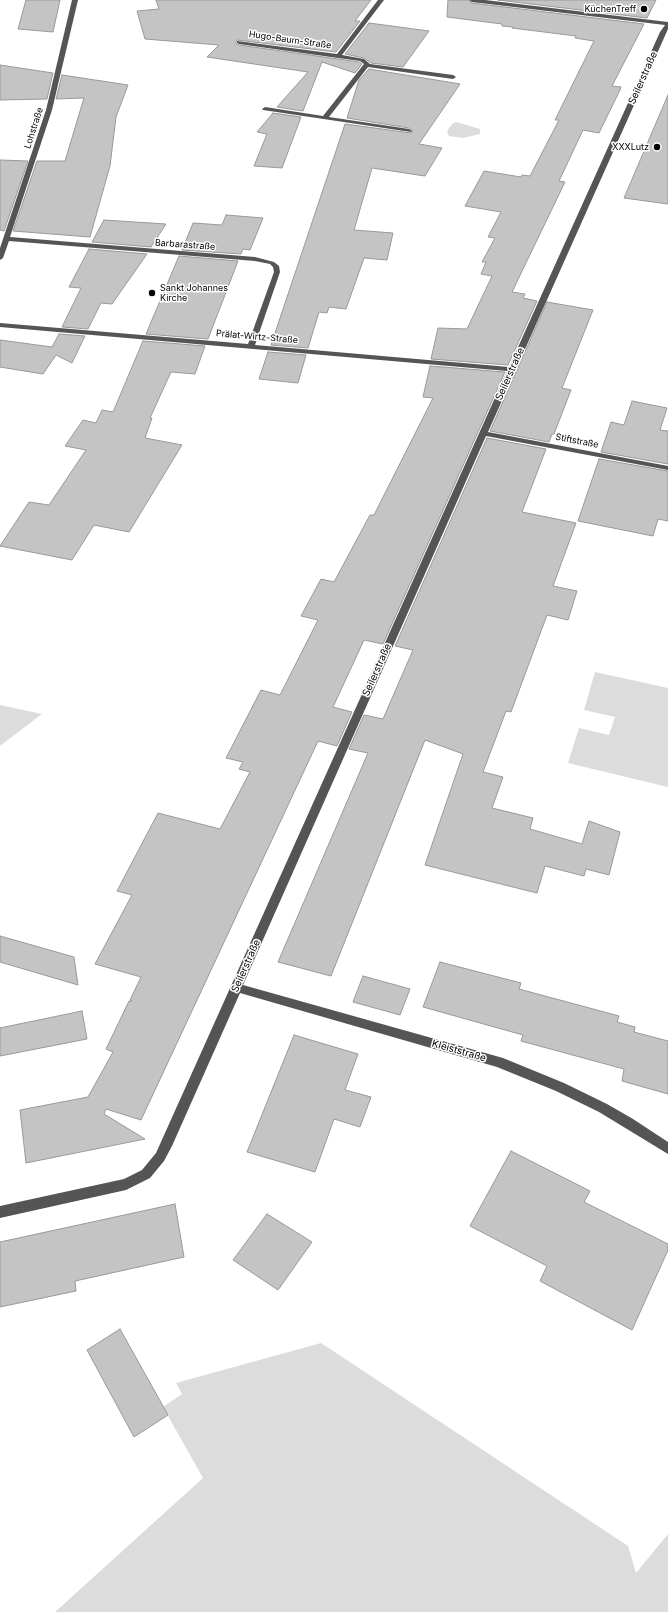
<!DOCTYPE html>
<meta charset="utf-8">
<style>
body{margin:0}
canvas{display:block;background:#fff}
</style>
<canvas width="668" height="1612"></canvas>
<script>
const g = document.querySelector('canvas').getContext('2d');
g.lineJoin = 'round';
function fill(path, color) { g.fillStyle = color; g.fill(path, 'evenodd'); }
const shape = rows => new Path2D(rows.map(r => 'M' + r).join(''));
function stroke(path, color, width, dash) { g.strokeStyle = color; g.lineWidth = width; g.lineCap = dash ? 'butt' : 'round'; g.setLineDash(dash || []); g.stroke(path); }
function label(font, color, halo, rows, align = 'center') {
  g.font = font + ' Inter,sans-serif'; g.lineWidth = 3; g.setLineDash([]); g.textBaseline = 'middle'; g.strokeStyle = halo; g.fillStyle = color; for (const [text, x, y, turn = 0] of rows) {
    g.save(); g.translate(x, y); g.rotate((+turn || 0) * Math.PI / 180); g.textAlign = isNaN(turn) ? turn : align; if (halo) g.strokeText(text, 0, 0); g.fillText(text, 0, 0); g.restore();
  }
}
const green = shape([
 [456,122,480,129,480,134,463,138,449,136,447,131,452,124],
 [595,672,668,688,668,787,568,763,579,728,609,735,615,717,584,710],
 [0,705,42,714,0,746],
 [321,1343,628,1546,636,1573,668,1534,668,1612,55,1612,203,1478,163,1407,182,1394,176,1383]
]);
const building = shape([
 [26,0,60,0,53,32,18,29,26,0],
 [156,0,371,0,355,21,360,21,336,52,237,40,236,41,236,44,239,45,359,62,362,64,355,73,322,62,303,111,277,107,308,72,207,57,219,45,145,39,137,11,159,9,156,0],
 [448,0,468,0,472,3,644,24,612,86,621,87,620,90,599,133,583,130,559,181,565,182,512,292,525,294,523,298,537,301,508,365,431,359,438,328,467,329,492,276,481,274,486,262,482,262,495,238,488,237,501,212,465,206,484,171,521,177,522,175,530,176,559,120,555,120,594,41,575,38,576,36,512,28,513,27,502,26,502,24,447,17,448,0],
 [498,0,656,0,647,18,498,0],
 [369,23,429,31,403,67,371,63,364,58,345,54,369,23],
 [0,65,53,73,47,99,0,100,0,65],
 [369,69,460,84,419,144,442,148,425,176,372,168,354,230,393,233,387,260,364,258,346,309,329,307,327,313,319,312,308,348,271,345,345,124,411,133,413,131,409,128,347,118,359,80,369,69],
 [62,75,128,85,116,117,110,166,90,237,13,231,37,161,65,161,84,98,56,99,62,75],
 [668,95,668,204,624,198,668,95],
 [273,113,301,117,282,168,254,166,267,134,257,132,273,113],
 [0,160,28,161,4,231,0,230,0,160],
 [226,215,263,218,250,250,243,249,241,254,182,250,193,223,222,225,226,215],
 [104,220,166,224,151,247,92,242,104,220],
 [89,249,147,254,112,304,101,303,88,329,62,327,81,288,69,287,89,249],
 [179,256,238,261,208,339,146,334,179,256],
 [547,302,593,310,562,388,571,390,554,434,552,434,549,442,490,431,547,302],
 [59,334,85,336,72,363,56,355,43,374,0,367,0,340,52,347,59,334],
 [143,341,205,346,195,374,171,372,150,418,152,418,145,438,182,445,129,532,94,525,72,560,0,546,29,502,49,505,86,450,65,446,83,420,96,423,102,410,113,412,143,341],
 [268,352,306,355,298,383,259,379,268,352],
 [430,366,505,372,383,644,364,640,333,707,352,712,337,746,318,741,141,1120,106,1109,104,1114,145,1139,26,1163,20,1110,88,1097,113,1052,106,1049,129,1001,132,1001,130,1000,141,977,95,964,132,895,117,891,158,813,220,829,250,772,239,769,243,762,226,758,261,690,280,695,318,620,301,616,321,579,334,582,370,515,374,515,433,398,423,397,430,366],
 [632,401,667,408,660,430,668,431,668,464,601,452,611,422,624,425,632,401],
 [487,438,546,449,522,512,576,523,553,586,577,591,568,620,547,615,511,712,506,711,483,772,503,777,492,808,533,818,530,829,582,844,589,821,620,832,609,875,586,869,584,876,545,866,537,893,425,865,463,754,425,740,331,976,278,962,368,753,349,749,364,715,383,719,413,650,395,646,487,438],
 [599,459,668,471,668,521,658,519,653,536,578,521,599,459],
 [0,936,74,957,78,985,0,962,0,936],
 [440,962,521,983,519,989,619,1016,617,1022,635,1027,634,1032,668,1041,668,1094,622,1081,624,1069,521,1041,523,1035,423,1007,440,962],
 [363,976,410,989,400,1015,353,1002,363,976],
 [82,1011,87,1039,0,1056,0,1028,82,1011],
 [294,1035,358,1054,345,1090,371,1097,360,1127,334,1119,315,1172,247,1152,294,1035],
 [511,1151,590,1191,584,1202,668,1244,668,1250,632,1330,540,1281,547,1266,470,1226,511,1151],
 [175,1204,184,1257,75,1281,76,1291,0,1307,0,1242,175,1204],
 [267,1214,312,1242,278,1290,233,1260,267,1214],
 [120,1329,168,1415,134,1437,87,1350,120,1329]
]);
const minor = shape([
 [72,0,78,0,52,110,10,237,255,257,274,262,279,266,280,272,255,345,509,367,660,32,665,25,472,2,469,0,485,0,668,22,668,29,488,432,668,466,668,470,486,436,243,985,503,1058,564,1083,607,1104,633,1119,668,1142,668,1154,599,1112,556,1091,497,1067,240,993,172,1146,164,1161,150,1178,126,1190,0,1218,0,1206,124,1179,142,1170,156,1153,507,371,0,327,0,323,248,344,274,272,273,267,270,264,255,261,9,241,3,258,0,260,0,248,46,110,72,0],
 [378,0,384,0,342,55,364,59,370,64,453,75,456,77,453,79,368,67,329,117,409,129,412,131,411,132,263,110,262,109,265,107,323,116,364,64,360,61,338,58,239,44,237,43,237,41,337,54,378,0]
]);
const markers = [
 [644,9,4,"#000"],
 [657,147,4,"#000"],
 [152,293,4,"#000"]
];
const farPoinames = [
 ["KüchenTreff",636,9],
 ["XXXLutz",649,147],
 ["Sankt Johannes",160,288,"left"],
 ["Kirche",160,298,"left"]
];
const farStreetnames = [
 ["Hugo-Baum-Straße",290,40,8],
 ["Lohstraße",34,128,-72],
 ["Barbarastraße",185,245,4],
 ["Prälat-Wirtz-Straße",257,337,5],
 ["Stiftstraße",577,441,11]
];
const streetNames = [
 ["Seilerstraße",643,78,-66],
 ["Seilerstraße",510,374,-66],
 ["Seilerstraße",377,670,-66],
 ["Seilerstraße",246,966,-66],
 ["Kleiststraße",459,1051,16]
];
fill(green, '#dcdcdc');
fill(building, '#c4c4c4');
stroke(building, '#999', 1);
fill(minor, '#555');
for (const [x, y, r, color] of markers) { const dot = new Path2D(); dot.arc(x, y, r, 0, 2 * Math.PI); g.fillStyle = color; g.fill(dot); stroke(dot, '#fff', 1.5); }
label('9px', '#000', '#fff', farPoinames, 'right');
label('9px', '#000', '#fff', farStreetnames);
label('10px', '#000', '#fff', streetNames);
</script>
